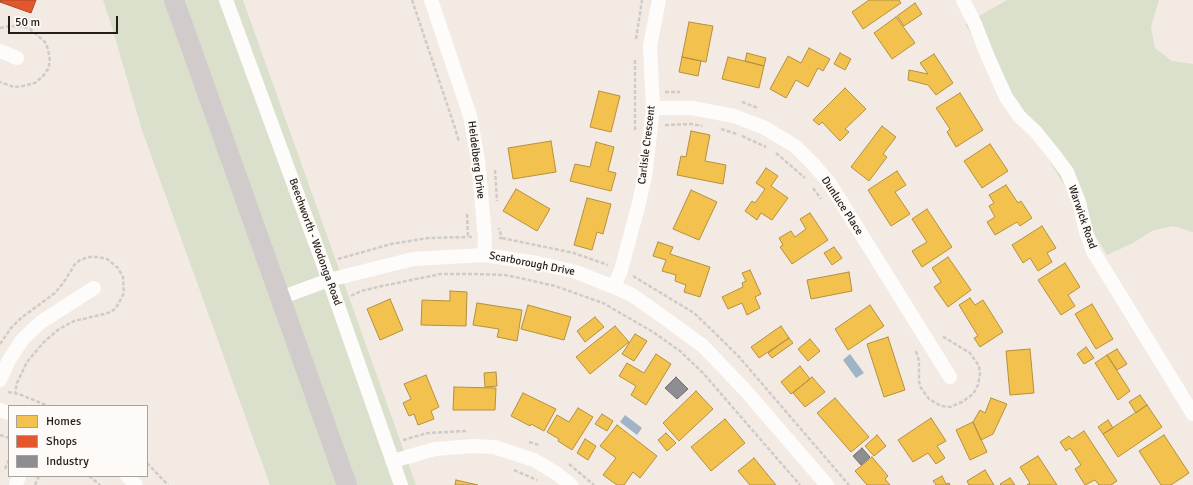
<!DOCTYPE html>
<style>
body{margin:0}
#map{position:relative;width:1193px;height:485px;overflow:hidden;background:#f3ebe3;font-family:Signika,sans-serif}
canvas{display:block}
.legend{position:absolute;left:8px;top:405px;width:140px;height:72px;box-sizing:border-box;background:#fdfaf7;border:1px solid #a6a29e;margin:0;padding:5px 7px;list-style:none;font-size:12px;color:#241e19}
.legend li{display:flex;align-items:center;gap:8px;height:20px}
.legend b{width:20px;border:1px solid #a6a29e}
.scale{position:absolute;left:8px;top:16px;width:110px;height:18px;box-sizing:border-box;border:2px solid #241e19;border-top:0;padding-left:5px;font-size:12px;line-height:14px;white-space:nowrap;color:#241e19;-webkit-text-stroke:3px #fdfaf7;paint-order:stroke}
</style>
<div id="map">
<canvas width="1193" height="485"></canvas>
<ul class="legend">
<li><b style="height:11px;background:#f2c14e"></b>Homes</li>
<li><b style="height:11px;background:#e4572e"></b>Shops</li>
<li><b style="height:11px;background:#8d8d92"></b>Industry</li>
</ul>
<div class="scale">50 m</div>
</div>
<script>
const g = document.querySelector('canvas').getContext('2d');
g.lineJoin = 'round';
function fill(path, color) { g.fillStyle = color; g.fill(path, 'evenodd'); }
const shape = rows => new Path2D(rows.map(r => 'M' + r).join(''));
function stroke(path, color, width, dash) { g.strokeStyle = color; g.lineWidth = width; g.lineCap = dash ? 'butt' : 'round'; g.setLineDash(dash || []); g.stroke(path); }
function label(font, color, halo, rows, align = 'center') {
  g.font = font + ' Signika,sans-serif'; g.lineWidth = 4; g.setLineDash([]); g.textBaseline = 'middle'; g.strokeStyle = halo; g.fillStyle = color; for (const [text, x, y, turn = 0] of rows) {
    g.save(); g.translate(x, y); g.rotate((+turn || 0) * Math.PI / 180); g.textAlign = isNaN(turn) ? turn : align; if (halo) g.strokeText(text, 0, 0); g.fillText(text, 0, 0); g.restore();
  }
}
const green = shape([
 [103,0,243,0,416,485,270,485,142,130,111,24],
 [1007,0,1159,0,1151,27,1155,48,1172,61,1193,64,1193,232,1173,226,1152,231,1133,243,1107,255,965,24]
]);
const water = shape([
 [850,354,864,373,856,378,843,360],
 [625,415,642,428,637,435,620,422]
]);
const homes = shape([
 [869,0,899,0,901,3,863,29,852,12,869,0],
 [915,3,922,14,904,26,897,16,915,3],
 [896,17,915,43,892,59,874,33,896,17],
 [689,22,713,26,706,62,682,57,689,22],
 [809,48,830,59,823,71,818,68,808,87,796,80,786,98,770,89,788,56,801,63,809,48],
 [747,53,766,58,764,66,745,61,747,53],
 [840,53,851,59,845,70,834,64,840,53],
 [934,54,953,83,936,95,928,85,908,80,909,70,928,74,920,63,934,54],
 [682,57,701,61,698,76,679,72,682,57],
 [728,57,764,66,759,88,722,79,728,57],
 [845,88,866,109,845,129,849,132,840,141,822,122,819,125,813,120,845,88],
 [599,91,620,96,611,132,590,127,599,91],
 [960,93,983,130,956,147,947,132,950,129,936,108,960,93],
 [882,126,896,137,883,154,887,157,869,181,851,167,882,126],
 [691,131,710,135,705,161,726,165,723,184,677,175,681,156,686,157,691,131],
 [551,141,556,172,513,179,508,148,551,141],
 [596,142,614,147,608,171,616,173,611,191,570,181,575,164,590,167,596,142],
 [990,144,1008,171,982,188,964,161,990,144],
 [766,168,778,176,771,186,788,198,772,220,761,213,757,220,745,211,752,201,755,203,765,189,756,183,766,168],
 [897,171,906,185,895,192,910,214,891,226,868,190,897,171],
 [1006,185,1018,203,1021,201,1032,218,1020,226,1017,222,995,235,987,222,995,217,989,206,994,203,989,195,1006,185],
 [516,189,550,209,537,231,503,211,516,189],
 [691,190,717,202,699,240,673,229,691,190],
 [587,198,611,204,603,234,597,232,592,250,574,245,587,198],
 [927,209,952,247,922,267,912,251,927,242,912,219,927,209],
 [810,213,828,240,792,264,780,247,783,245,779,238,791,231,795,237,806,229,800,219,810,213],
 [1042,226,1056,248,1047,253,1052,262,1038,271,1030,258,1023,263,1012,245,1042,226],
 [658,242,673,247,670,254,710,267,700,297,684,292,686,285,675,281,676,275,662,271,666,260,653,256,658,242],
 [834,247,842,258,832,265,824,253,834,247],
 [948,257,971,290,948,307,934,287,941,282,932,268,948,257],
 [1065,263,1080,287,1068,295,1075,306,1061,315,1038,280,1065,263],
 [750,270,761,294,755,297,760,308,747,315,742,303,728,309,722,297,743,287,742,283,746,281,742,273,750,270],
 [849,272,852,291,811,299,807,280,849,272],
 [450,291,467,292,466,326,421,325,422,300,450,301,450,291],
 [970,298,975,305,983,300,1003,332,980,347,974,338,978,336,959,305,970,298],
 [390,299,403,330,380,340,367,309,390,299],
 [477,303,522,310,517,341,497,337,499,329,473,325,477,303],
 [1092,304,1113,339,1096,349,1075,314,1092,304],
 [528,305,571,317,564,340,521,329,528,305],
 [870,305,884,326,848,350,835,329,870,305],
 [595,317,604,327,585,342,577,331,595,317],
 [615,326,629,342,590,374,576,357,615,326],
 [781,326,789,338,759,358,751,347,781,326],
 [635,334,647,341,634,361,622,354,635,334],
 [888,337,905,390,884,397,867,344,888,337],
 [789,338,793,343,772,358,768,353,789,338],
 [810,339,820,351,808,361,798,349,810,339],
 [1086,347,1094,358,1084,364,1077,354,1086,347],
 [1030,349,1034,393,1010,395,1006,351,1030,349],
 [1117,349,1127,364,1117,370,1107,355,1117,349],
 [656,354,671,364,646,405,631,395,636,386,619,376,627,363,644,373,656,354],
 [1107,355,1130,391,1118,400,1095,363,1107,355],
 [800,366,810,379,791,394,781,382,800,366],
 [496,372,497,386,485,387,484,373,496,372],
 [426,375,439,407,431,411,434,419,418,425,414,414,409,416,403,403,411,399,404,384,426,375],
 [812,377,825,392,805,407,793,393,812,377],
 [454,387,496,388,495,410,453,410,454,387],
 [696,391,713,409,679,441,663,423,696,391],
 [523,393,556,409,544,431,531,424,530,426,511,416,523,393],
 [1140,395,1147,405,1136,413,1129,402,1140,395],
 [835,398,869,437,851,452,817,413,835,398],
 [991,398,1007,404,993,434,981,440,973,422,980,410,985,413,991,398],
 [1147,405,1162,427,1118,457,1103,434,1147,405],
 [578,408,593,417,572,450,558,441,559,439,547,432,557,415,569,422,578,408],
 [602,414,613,421,607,431,595,424,602,414],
 [931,418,946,441,937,446,945,458,936,464,928,453,913,462,898,440,931,418],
 [725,419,745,443,711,471,691,447,725,419],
 [1108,420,1113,428,1103,434,1098,427,1108,420],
 [973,422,987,452,970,460,956,430,973,422],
 [617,425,657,456,640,478,633,472,624,485,617,485,603,475,616,458,600,446,617,425],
 [1084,431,1117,481,1111,485,1099,485,1095,480,1085,485,1075,469,1081,465,1070,448,1066,451,1060,442,1069,436,1072,439,1084,431],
 [666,433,676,443,667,451,658,440,666,433],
 [877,435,886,446,874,456,865,446,877,435],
 [1164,435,1189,473,1171,485,1161,485,1139,451,1164,435],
 [585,439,596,446,588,460,577,453,585,439],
 [1038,456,1057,485,1027,485,1030,483,1020,467,1038,456],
 [872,457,888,476,885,479,890,485,867,485,855,471,872,457],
 [754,458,776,485,750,485,738,471,754,458],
 [985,470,994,485,969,485,967,481,985,470],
 [942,476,946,484,949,483,950,485,936,485,933,481,942,476],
 [1010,478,1015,485,1001,485,1000,484,1010,478],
 [456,480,478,485,455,485,456,480]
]);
const shops = shape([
 [0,0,36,0,31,13,0,2,0,0]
]);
const industry = shape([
 [676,377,688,389,677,399,665,388,676,377],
 [862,448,870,457,861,465,853,456,862,448]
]);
const path = shape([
 [412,0,455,128,459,142],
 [0,28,10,26,20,26,30,29,45,42,48,49,50,61,48,69,43,76,35,83,23,86,14,87,0,82],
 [636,39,642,0],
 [665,92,680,92],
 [742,102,758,108],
 [666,124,666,125,692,124,702,126],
 [721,129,737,134],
 [635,130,635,58],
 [742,136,766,147],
 [776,153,805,178],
 [495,170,497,201],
 [813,188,821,199],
 [467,214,468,237,472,237],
 [499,238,502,238,499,228],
 [502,238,574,253,608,265],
 [338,259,391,244,428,238,468,237],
 [633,276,694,313,716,334,740,358,849,485],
 [351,296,361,291,382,286,441,274,476,274,505,275,529,280,555,286,603,303,653,332,680,351,703,373,800,485],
 [0,344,11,328,21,318,55,293,64,282,75,264,80,260,89,257,98,257,107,259,118,268,123,277,124,293,116,308,111,312,104,314,74,321,59,329,43,343,27,362,17,383,15,393],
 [916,351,919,361,919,382,921,388,929,399,941,406,950,407,962,402,973,394,978,385,980,374,979,366,970,353,942,336],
 [8,392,19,394,48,406],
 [0,435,9,438],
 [403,440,428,433,467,431],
 [529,442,539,445],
 [147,463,168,485],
 [569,464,594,485],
 [5,469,9,460],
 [514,470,537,480],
 [89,476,100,485],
 [35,485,39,476]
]);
const street = shape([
 [226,0,329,280,401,485],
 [431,0,470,116,478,160,485,238,484,255],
 [963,0,975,24,988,57,1006,97,1019,116,1036,132,1052,152,1067,172,1079,202,1086,232,1093,251,1193,414],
 [0,51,17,58],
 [653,108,692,108,734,116,763,127,795,146,814,165,830,184,950,377],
 [614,287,621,270,638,207,645,176,653,108,650,46,659,0],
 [280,298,329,280,413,259,484,255,537,263,576,272,614,287,632,295,666,319,703,346,745,390,827,485],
 [0,380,9,360,22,340,41,322,94,288],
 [0,410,9,413],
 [393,461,435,449,474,446,494,447,534,460,556,473,571,485],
 [127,476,136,485],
 [16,485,19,476]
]);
const secondary = shape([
 [174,0,347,485]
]);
const streetNames = [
 ["Carlisle Crescent",647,145,-83],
 ["Heidelberg Drive",476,160,83],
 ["Dunluce Place",842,206,57],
 ["Warwick Road",1082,217,71],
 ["Beechworth - Wodonga Road",315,242,70],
 ["Scarborough Drive",532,264,11]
];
fill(green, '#dae0cb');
fill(water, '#a0b3c7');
fill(homes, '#f2c14e');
stroke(homes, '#b4903e', 1);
fill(shops, '#e4572e');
stroke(shops, '#aa4628', 1);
fill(industry, '#8d8d92');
stroke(industry, '#6e6c6e', 1);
stroke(path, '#cecbc9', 2.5, [4, 2]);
stroke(street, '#fdfcfb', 14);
stroke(secondary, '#d1cbcb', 20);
label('11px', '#241e19', '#fdfaf7', streetNames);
</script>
